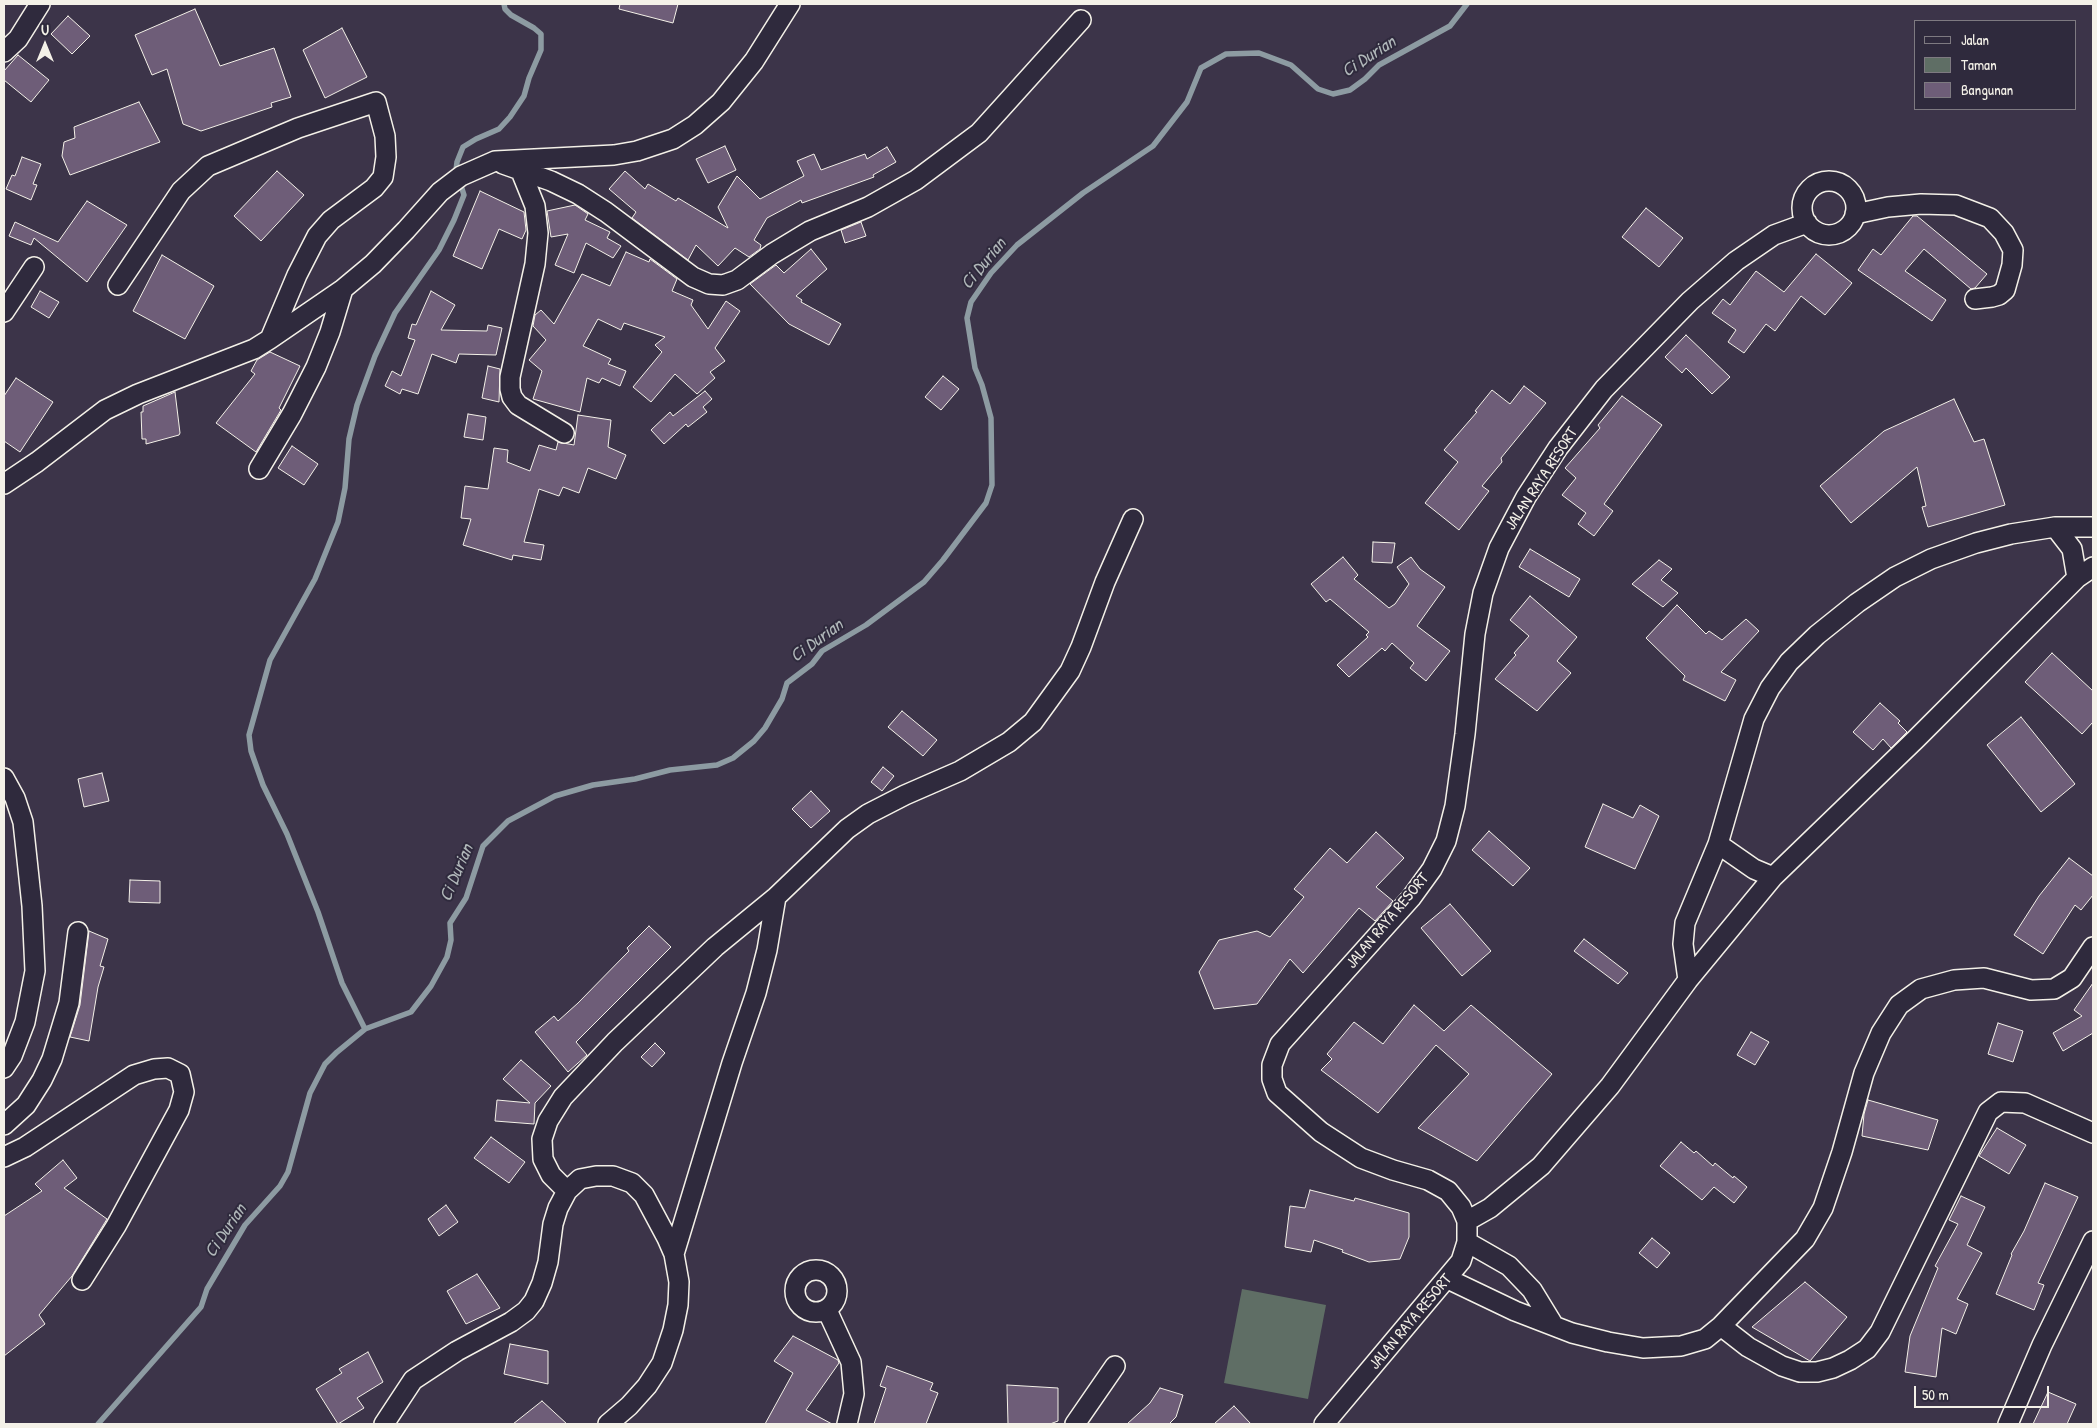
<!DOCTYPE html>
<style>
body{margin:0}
#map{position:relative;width:2097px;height:1428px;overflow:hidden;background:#3c3449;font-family:"Patrick Hand",sans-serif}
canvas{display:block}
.frame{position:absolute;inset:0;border:5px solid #f4f1e8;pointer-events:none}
.legend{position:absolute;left:1914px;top:20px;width:162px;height:90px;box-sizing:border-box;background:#2f2a3d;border:1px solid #7e7a81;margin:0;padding:6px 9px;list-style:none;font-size:15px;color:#f4f1e8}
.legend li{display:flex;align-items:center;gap:10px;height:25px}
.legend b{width:25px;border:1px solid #7e7a81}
.north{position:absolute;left:20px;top:20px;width:50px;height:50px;-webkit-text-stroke:4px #2f2a3d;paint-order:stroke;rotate:0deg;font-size:14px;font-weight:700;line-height:20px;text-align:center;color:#f4f1e8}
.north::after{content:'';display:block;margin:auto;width:18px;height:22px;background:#f4f1e8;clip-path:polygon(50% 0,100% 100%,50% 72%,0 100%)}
.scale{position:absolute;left:1914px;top:1386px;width:135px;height:22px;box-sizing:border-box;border:2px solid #f4f1e8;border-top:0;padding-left:6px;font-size:15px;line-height:18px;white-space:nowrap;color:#f4f1e8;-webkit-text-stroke:4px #2f2a3d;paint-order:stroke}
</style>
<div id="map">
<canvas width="2097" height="1428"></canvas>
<div class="frame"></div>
<ul class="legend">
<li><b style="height:6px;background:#2f2a3d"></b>Jalan</li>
<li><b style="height:14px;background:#5f6e65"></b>Taman</li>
<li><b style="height:14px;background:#6e5d78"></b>Bangunan</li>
</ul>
<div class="north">U</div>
<div class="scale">50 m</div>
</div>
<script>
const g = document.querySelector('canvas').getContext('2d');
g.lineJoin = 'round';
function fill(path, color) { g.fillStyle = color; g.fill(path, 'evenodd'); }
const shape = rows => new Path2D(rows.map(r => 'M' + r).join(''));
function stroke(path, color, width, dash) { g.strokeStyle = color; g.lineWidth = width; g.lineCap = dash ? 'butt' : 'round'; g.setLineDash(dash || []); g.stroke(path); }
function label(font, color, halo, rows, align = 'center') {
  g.font = font + ' "Patrick Hand",sans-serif'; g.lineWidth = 4; g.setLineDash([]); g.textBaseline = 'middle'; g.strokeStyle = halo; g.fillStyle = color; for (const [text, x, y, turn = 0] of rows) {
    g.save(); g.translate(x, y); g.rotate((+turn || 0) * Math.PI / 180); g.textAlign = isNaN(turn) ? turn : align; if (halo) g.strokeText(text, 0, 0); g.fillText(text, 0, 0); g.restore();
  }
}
const green = shape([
 [1242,1289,1326,1305,1308,1399,1224,1383]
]);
const stream = shape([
 [365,1029,342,983,318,912,287,834,263,785,251,751,249,735,270,660,315,579,338,522,345,488,349,439,357,405,375,356,395,313,439,250,454,220,464,195,456,170,457,162,463,147,476,139,499,129,510,117,524,96,529,78,541,50,541,34,534,28,511,15,505,9,504,4],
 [98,1424,201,1307,207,1289,245,1225,280,1186,288,1172,310,1093,325,1064,337,1052,365,1029,411,1012,431,986,447,957,451,940,450,923,466,898,483,846,508,821,555,796,593,785,635,779,670,770,717,765,733,758,754,741,765,728,782,699,787,683,812,664,822,651,866,625,924,582,943,560,986,503,992,485,991,418,982,385,975,368,967,318,971,302,991,273,1017,245,1083,193,1153,146,1187,102,1201,68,1226,54,1259,53,1291,65,1318,89,1333,94,1350,90,1365,79,1379,65,1450,26,1467,4]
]);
const building = shape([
 [620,4,678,4,673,23,619,9,620,4],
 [195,9,220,66,274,48,291,97,271,103,272,107,201,131,183,124,167,69,152,75,135,35,195,9],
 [68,16,90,36,72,54,51,34,68,16],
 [342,28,367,77,325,98,303,50,342,28],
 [18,55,49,80,31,102,4,80,4,71,18,55],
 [139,102,160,142,70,175,62,156,64,142,75,138,74,127,139,102],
 [725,146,736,170,708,183,696,159,725,146],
 [887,147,896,162,873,175,874,177,802,203,801,200,767,218,754,240,761,245,760,249,749,257,735,248,718,266,696,245,688,260,632,218,636,212,609,189,625,171,645,189,648,184,676,201,678,198,728,228,718,207,737,176,760,199,804,176,797,161,814,154,821,170,865,154,867,159,887,147],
 [22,157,41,164,33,184,37,185,31,200,6,189,12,175,15,176,22,157],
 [277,171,304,195,261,241,234,216,277,171],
 [480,191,524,212,526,230,522,239,499,229,482,269,453,256,480,191],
 [87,201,127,225,87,282,34,238,31,245,9,236,15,222,58,242,87,201],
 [575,205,588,214,585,220,610,232,607,238,621,246,613,258,586,243,574,273,555,265,568,234,551,237,547,211,575,205],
 [1646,208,1683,238,1659,267,1622,237,1646,208],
 [1913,216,1917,216,1987,274,1975,288,1971,289,1924,249,1905,271,1946,300,1932,321,1858,270,1873,249,1881,255,1913,216],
 [861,222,866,236,845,243,841,230,861,222],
 [811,249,827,269,796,296,802,300,801,302,841,324,829,345,789,324,750,284,776,265,784,273,811,249],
 [626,252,649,262,650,259,677,279,672,291,693,300,691,305,708,329,726,301,740,311,715,348,725,361,710,372,715,378,697,394,675,374,651,402,633,387,662,352,655,345,665,337,624,323,621,330,598,319,583,346,611,359,608,364,626,371,620,386,602,378,599,383,587,378,580,412,533,399,542,371,529,360,546,340,533,326,535,315,541,310,554,324,582,274,610,286,626,252],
 [1816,254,1852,283,1825,315,1801,296,1775,331,1766,324,1744,353,1728,342,1736,330,1712,313,1723,299,1730,305,1756,271,1784,292,1816,254],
 [162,255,214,286,185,339,133,311,162,255],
 [40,291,59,302,49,318,31,307,40,291],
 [431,291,455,305,441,330,487,331,488,325,502,328,496,355,459,354,456,363,432,354,418,394,402,389,400,394,385,386,392,371,401,376,415,340,408,338,412,324,416,325,431,291],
 [1686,335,1730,377,1712,394,1686,368,1682,373,1665,357,1686,335],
 [270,352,300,366,279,408,281,410,256,452,216,423,255,374,251,371,257,360,270,352],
 [488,366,500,369,499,402,482,398,488,366],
 [943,376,959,389,941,410,925,397,943,376],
 [16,378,53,402,20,452,4,441,4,396,16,378],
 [1524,386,1546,403,1501,458,1502,462,1482,486,1489,491,1459,530,1425,503,1458,462,1444,450,1477,412,1475,411,1492,390,1510,404,1524,386],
 [705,391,712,399,703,407,707,412,688,427,686,424,664,444,651,430,670,412,673,416,705,391],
 [175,392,180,433,179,435,146,444,146,439,142,439,141,412,143,412,143,406,175,392],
 [1622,396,1662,425,1604,504,1613,511,1594,536,1578,524,1586,513,1562,495,1576,478,1565,468,1600,428,1598,425,1622,396],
 [1954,399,1974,442,1984,439,2005,505,1928,527,1922,507,1926,506,1917,467,1851,523,1820,486,1884,431,1954,399],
 [468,414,486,417,483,440,464,437,468,414],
 [578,415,611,420,608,447,626,455,616,479,588,468,579,493,563,487,559,496,539,489,524,542,544,545,541,560,513,555,512,560,463,545,471,519,461,518,465,486,488,489,494,448,508,450,507,462,530,471,539,445,556,450,558,442,574,445,578,415],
 [292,446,318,464,304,485,278,468,292,446],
 [1373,542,1395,543,1392,563,1372,562,1373,542],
 [1530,549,1580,579,1569,597,1519,567,1530,549],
 [1343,557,1358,575,1354,579,1389,608,1395,604,1409,584,1397,567,1411,557,1420,569,1445,587,1417,626,1450,651,1426,681,1410,668,1414,663,1392,643,1385,651,1382,648,1349,677,1337,665,1368,637,1366,635,1369,632,1330,599,1326,602,1311,584,1343,557],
 [1659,560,1672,569,1661,580,1678,593,1663,607,1632,584,1659,560],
 [1530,596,1577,637,1557,661,1571,673,1537,711,1495,679,1516,655,1514,653,1529,636,1510,620,1530,596],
 [1677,605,1706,634,1709,631,1722,640,1746,619,1759,631,1721,672,1736,680,1725,701,1683,680,1685,676,1646,638,1677,605],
 [2052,653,2093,691,2093,722,2082,734,2025,682,2052,653],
 [1880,703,1900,721,1898,723,1907,732,1891,748,1883,739,1873,750,1853,732,1880,703],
 [902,711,937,740,923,756,888,727,902,711],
 [2021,717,2075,784,2041,812,1987,745,2021,717],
 [883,767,894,776,882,791,871,782,883,767],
 [102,773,109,801,84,807,78,779,102,773],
 [811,791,830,811,811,828,792,809,811,791],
 [1603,804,1633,818,1640,805,1659,816,1635,869,1585,847,1603,804],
 [1489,831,1530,868,1513,886,1472,850,1489,831],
 [1376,832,1404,858,1376,887,1393,901,1375,921,1359,908,1303,973,1290,959,1257,1004,1214,1009,1199,972,1219,940,1257,931,1270,937,1304,897,1294,889,1330,848,1347,863,1376,832],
 [2069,858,2093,876,2093,895,2081,910,2075,905,2043,954,2014,935,2039,896,2069,858],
 [130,880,160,881,160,903,129,902,130,880],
 [1450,904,1491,951,1462,976,1421,928,1450,904],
 [649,926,671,947,576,1042,587,1055,568,1072,535,1032,554,1016,558,1021,578,1003,629,951,627,948,649,926],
 [89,931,108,939,100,966,104,967,98,987,89,1041,70,1037,80,1005,89,931],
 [1584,939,1628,973,1618,984,1574,951,1584,939],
 [2093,983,2093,1033,2063,1051,2053,1033,2082,1016,2074,1010,2093,983],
 [1414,1005,1444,1031,1471,1005,1552,1074,1477,1161,1418,1128,1469,1074,1436,1045,1378,1113,1321,1070,1332,1059,1327,1054,1354,1022,1383,1044,1414,1005],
 [1998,1023,2023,1031,2013,1062,1988,1054,1998,1023],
 [1751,1032,1769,1042,1755,1065,1737,1055,1751,1032],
 [655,1043,665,1053,652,1067,641,1057,655,1043],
 [521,1060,551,1086,535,1103,534,1124,495,1121,497,1100,530,1103,503,1079,521,1060],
 [1868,1100,1938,1120,1928,1150,1862,1136,1864,1114,1868,1100],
 [1997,1128,2026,1145,2009,1174,1979,1156,1997,1128],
 [491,1137,525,1162,509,1183,474,1158,491,1137],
 [1681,1142,1694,1153,1696,1151,1713,1166,1715,1163,1733,1178,1734,1176,1747,1187,1734,1203,1714,1187,1702,1200,1660,1166,1681,1142],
 [63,1160,77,1178,64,1188,107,1219,72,1276,39,1315,45,1324,4,1356,4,1216,42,1191,35,1184,63,1160],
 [2045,1183,2078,1197,2038,1283,2044,1285,2034,1310,1996,1294,2012,1255,2011,1254,2024,1231,2045,1183],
 [1310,1190,1354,1201,1355,1198,1409,1213,1409,1237,1400,1259,1369,1262,1342,1252,1343,1250,1314,1240,1311,1252,1285,1247,1290,1206,1305,1208,1310,1190],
 [1961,1196,1985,1207,1967,1245,1982,1253,1957,1299,1968,1304,1956,1334,1942,1328,1936,1377,1905,1372,1910,1336,1938,1268,1935,1266,1958,1224,1949,1220,1961,1196],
 [446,1205,458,1222,439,1236,428,1219,446,1205],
 [1652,1238,1670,1253,1657,1268,1639,1253,1652,1238],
 [477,1274,500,1308,466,1324,447,1291,477,1274],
 [1805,1282,1847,1317,1810,1361,1752,1327,1805,1282],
 [793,1336,838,1360,839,1363,806,1410,832,1424,765,1424,793,1373,774,1361,793,1336],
 [510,1344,548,1351,548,1384,504,1374,510,1344],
 [368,1352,383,1382,357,1398,364,1408,338,1424,316,1389,342,1373,339,1369,368,1352],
 [887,1366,933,1383,930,1390,938,1393,926,1424,874,1424,886,1388,880,1386,887,1366],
 [1007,1385,1058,1388,1058,1421,1050,1424,1008,1424,1007,1385],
 [1160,1388,1183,1395,1176,1417,1169,1424,1127,1424,1150,1403,1160,1388],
 [2048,1392,2076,1404,2067,1424,2033,1424,2048,1392],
 [542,1401,567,1424,513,1424,542,1401],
 [1234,1406,1251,1424,1214,1424,1234,1406]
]);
const minor = shape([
 [4,52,18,39,40,4],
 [503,164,551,181,578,194,606,212,693,277,709,284,723,285,737,280,772,254,810,231,868,207,916,180,979,133,1081,20],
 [520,169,535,206,538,233,535,264,510,377,510,389,512,397,518,405,564,433],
 '1802 208a27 27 0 1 1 54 0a27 27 0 1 1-54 0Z',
 [1855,214,1888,207,1921,204,1956,205,1990,218,2004,233,2013,250,2012,265,2005,290,1999,295,1992,297,1975,299],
 [118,285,181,191,208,166,298,128,376,102,385,136,386,157,383,177,374,188,331,220,317,236,297,275,270,339],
 [4,312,34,267],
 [259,469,292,414,316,367,330,332,343,289],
 [4,484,37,462,105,410,138,394,254,349,270,339,343,289,373,264,406,230,440,192,461,176,495,161,614,155,637,151,673,139,695,125,721,102,754,61,790,4],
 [2055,527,2093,527],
 [4,778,15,798,23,822,32,906,35,971,25,1022,12,1056,4,1068],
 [1773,877,1754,869,1718,844,1754,719,1770,688,1789,662,1817,635,1857,603,1895,577,1931,559,1976,543,2011,534,2055,527,2072,549,2077,578],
 [1688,980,1683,944,1685,923,1718,844],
 [4,1125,26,1105,42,1080,52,1059,69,1003,78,932],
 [4,1157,25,1147,134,1075,154,1069,168,1068,180,1074,184,1092,179,1110,116,1226,82,1280],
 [567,1191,551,1175,543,1159,542,1139,548,1121,563,1097,615,1042,715,947,776,897,847,829,868,814,905,795,960,771,1009,742,1033,722,1070,671,1081,647,1105,582,1133,519],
 [1467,1221,1490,1208,1541,1166,1610,1086,1688,980,1773,877,1916,739,2077,578,2093,567],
 [1467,1242,1509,1266,1532,1290,1554,1326],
 [674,1254,732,1063,756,993,767,950,776,897],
 '795 1291a21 21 0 1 1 42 0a21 21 0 1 1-42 0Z',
 [1448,1279,1515,1311,1572,1333,1608,1342,1643,1348,1681,1346,1705,1339,1721,1326,1805,1239,1823,1208,1842,1152,1864,1073,1881,1033,1899,1005,1921,989,1954,980,1984,978,2031,990,2054,989,2072,978,2093,947],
 [827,1310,851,1362,854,1394,847,1424],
 [1721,1326,1748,1347,1782,1366,1800,1372,1817,1372,1833,1368,1850,1360,1867,1349,1880,1332,1988,1112,2001,1102,2025,1103,2093,1133],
 [384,1424,413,1380,457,1351,511,1322,526,1311,534,1301,542,1283,548,1262,553,1224,558,1208,567,1191,580,1179,596,1176,613,1176,632,1183,644,1195,667,1238,674,1254,679,1282,678,1305,673,1330,662,1363,647,1386,629,1406,608,1424],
 [1075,1424,1115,1366],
 [1324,1424,1461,1261,1467,1242,1467,1221,1461,1207,1448,1191,1428,1180,1393,1170,1361,1158,1321,1132,1277,1093,1272,1079,1272,1065,1280,1044,1411,898,1432,869,1446,841,1455,806,1465,734,1475,634,1483,593,1499,548,1526,497,1558,448,1604,389,1690,301,1736,261,1774,235,1807,223],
 [2008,1424,2042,1345,2093,1241]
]);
const streetNames = [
 ["JALAN RAYA RESORT",1542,479,-57],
 ["JALAN RAYA RESORT",1388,921,-50],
 ["JALAN RAYA RESORT",1411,1322,-50]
];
const waterNames = [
 ["Ci Durian",1369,57,-33],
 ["Ci Durian",984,264,-51],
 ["Ci Durian",817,641,-36],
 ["Ci Durian",457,873,-67],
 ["Ci Durian",226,1231,-56]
];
fill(green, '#5f6e65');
stroke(stream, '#8d9ba2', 5.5);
fill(building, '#6e5d78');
stroke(building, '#f4f1e8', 1);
stroke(minor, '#f4f1e8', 22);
stroke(minor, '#2f2a3d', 19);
label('16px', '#f4f1e8', '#2f2a3d', streetNames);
label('italic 18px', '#b0b7b9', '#2f2a3d', waterNames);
</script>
